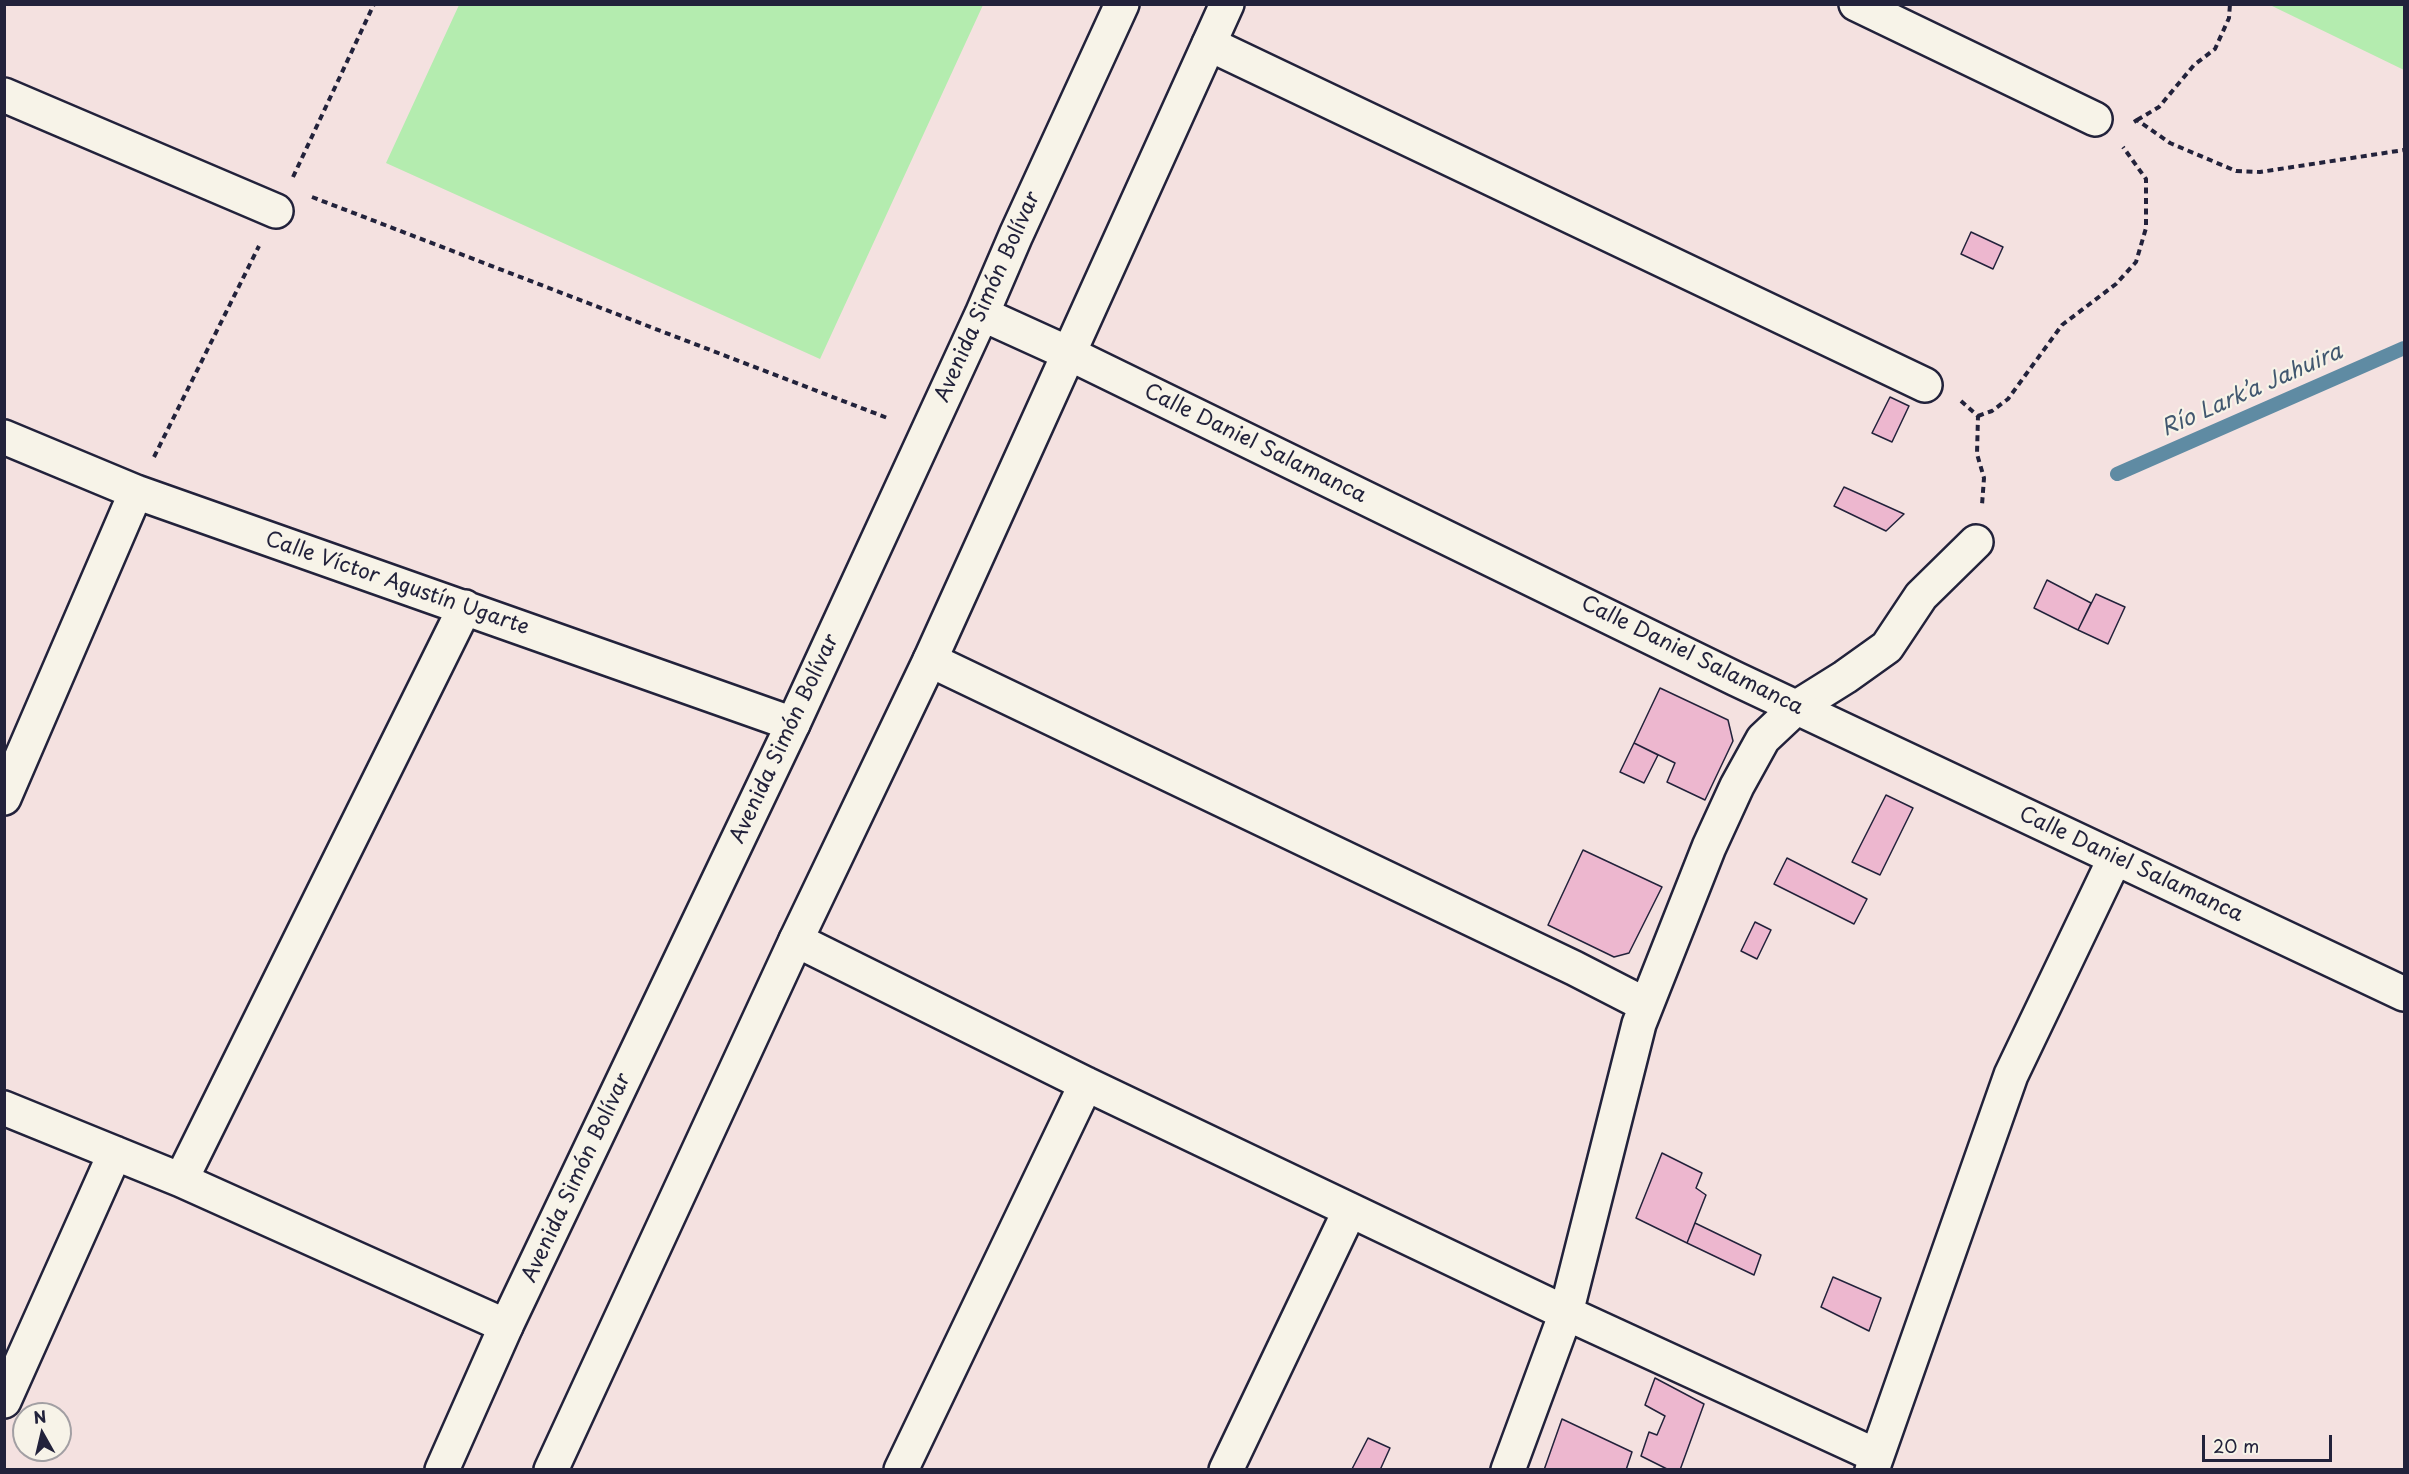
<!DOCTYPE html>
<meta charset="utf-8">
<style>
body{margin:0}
#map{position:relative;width:2409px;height:1474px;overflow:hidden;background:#f4e1e0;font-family:"Playpen Sans",sans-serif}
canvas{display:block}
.frame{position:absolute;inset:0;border:6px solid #22223b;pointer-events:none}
.north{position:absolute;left:12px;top:1402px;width:60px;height:60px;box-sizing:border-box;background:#f7f3e8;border:2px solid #a29fa3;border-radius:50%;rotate:352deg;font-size:16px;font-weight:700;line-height:24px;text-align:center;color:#22223b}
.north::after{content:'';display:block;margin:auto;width:21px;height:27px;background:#22223b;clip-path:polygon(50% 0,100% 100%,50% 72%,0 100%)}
.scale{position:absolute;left:2202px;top:1435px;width:130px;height:27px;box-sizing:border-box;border:3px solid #22223b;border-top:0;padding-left:8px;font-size:18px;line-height:21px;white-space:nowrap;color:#22223b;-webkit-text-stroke:4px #f7f3e8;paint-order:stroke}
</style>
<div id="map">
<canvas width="2409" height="1474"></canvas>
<div class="frame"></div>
<div class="north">N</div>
<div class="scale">20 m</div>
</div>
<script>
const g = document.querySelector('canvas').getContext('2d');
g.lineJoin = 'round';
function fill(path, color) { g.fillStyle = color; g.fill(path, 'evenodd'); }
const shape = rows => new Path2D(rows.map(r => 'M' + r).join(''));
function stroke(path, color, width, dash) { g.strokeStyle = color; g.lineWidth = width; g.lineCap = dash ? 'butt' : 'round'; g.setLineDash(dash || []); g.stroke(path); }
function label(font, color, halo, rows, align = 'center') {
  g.font = font + ' "Playpen Sans",sans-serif'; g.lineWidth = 4.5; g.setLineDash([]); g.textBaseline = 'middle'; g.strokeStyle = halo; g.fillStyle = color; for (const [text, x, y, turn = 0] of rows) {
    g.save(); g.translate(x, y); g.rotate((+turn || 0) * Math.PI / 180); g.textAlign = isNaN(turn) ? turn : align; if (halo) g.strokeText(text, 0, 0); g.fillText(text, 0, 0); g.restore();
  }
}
const green = shape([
 [459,5,459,4,983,5,820,359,386,163],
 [2270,5,2404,5,2404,70]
]);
const stream = shape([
 [2117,474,2404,348]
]);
const building = shape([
 [1971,232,2003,247,1993,269,1961,254,1971,232],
 [1890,397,1909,406,1892,442,1872,433,1890,397],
 [1844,487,1904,514,1886,531,1834,506,1844,487],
 [2047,580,2091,603,2078,630,2034,608,2047,580],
 [2096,594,2125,607,2108,644,2078,630,2096,594],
 [1660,688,1728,720,1733,741,1705,800,1667,782,1675,763,1634,743,1660,688],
 [1634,743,1658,755,1644,783,1620,772,1634,743],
 [1886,795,1913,808,1880,875,1852,862,1886,795],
 [1583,850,1662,887,1629,953,1614,957,1548,925,1583,850],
 [1787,858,1867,899,1854,924,1774,884,1787,858],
 [1755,922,1771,930,1757,959,1741,951,1755,922],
 [1662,1153,1702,1173,1696,1188,1706,1195,1687,1243,1636,1218,1662,1153],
 [1695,1223,1761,1255,1754,1275,1687,1243,1695,1223],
 [1833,1277,1881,1298,1869,1331,1821,1307,1833,1277],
 [1655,1378,1704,1404,1680,1470,1669,1470,1641,1456,1649,1432,1657,1435,1665,1416,1645,1405,1655,1378],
 [1562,1419,1632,1452,1626,1470,1544,1470,1562,1419],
 [1368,1438,1390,1448,1380,1470,1352,1469,1368,1438]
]);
const path = shape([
 [2137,120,2159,107,2194,65,2215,49,2229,18,2230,4],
 [2134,122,2137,120,2170,143,2236,171,2260,172,2404,150],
 [293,177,374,4],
 [312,197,890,419],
 [1961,401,1978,416,1977,454,1984,478,1982,505],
 [1978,416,1992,411,2008,399,2062,325,2116,284,2136,262,2146,228,2146,179,2123,147],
 [154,457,259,246]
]);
const minor = shape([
 [1856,4,2095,119],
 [1209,44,1925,385],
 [4,95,276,211],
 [4,437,136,492,793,724],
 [930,660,1574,968,1646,1005],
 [4,798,136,492],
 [796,940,1086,1084,1566,1313,1877,1456],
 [4,1108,181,1180,506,1326],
 [181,1180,465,607],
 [4,1401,115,1153],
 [901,1470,1086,1084],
 [1226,1470,1350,1210],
 [1508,1470,1566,1313,1639,1024,1709,847,1737,786,1763,739,1797,707,1845,677,1887,647,1921,596,1976,542],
 [1872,1470,2011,1075,2115,858]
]);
const tertiary = shape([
 [982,314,1070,354,1736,679,2404,994],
 [442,1470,506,1326,793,724,982,314,1016,235,1122,4],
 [551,1470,796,940,930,660,1227,4]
]);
const streetNames = [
 ["Avenida Simón Bolívar",988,297,-66],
 ["Calle Daniel Salamanca",1255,444,26],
 ["Calle Víctor Agustín Ugarte",397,584,19],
 ["Calle Daniel Salamanca",1692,656,26],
 ["Avenida Simón Bolívar",785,739,-65],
 ["Calle Daniel Salamanca",2131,865,25],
 ["Avenida Simón Bolívar",577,1178,-65]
];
const waterNames = [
 ["Río Lark’a Jahuira",2252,391,-24]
];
fill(green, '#b4ecaf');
stroke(stream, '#5f8ba3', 14);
fill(building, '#edb7cf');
stroke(building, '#22223b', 1.5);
stroke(minor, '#22223b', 38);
stroke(tertiary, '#22223b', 38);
stroke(path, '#22223b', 4, [6, 4.5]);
stroke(minor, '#f7f3e8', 33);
stroke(tertiary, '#f7f3e8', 33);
label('21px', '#22223b', '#f7f3e8', streetNames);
label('italic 22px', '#41576f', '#f7f3e8', waterNames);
</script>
